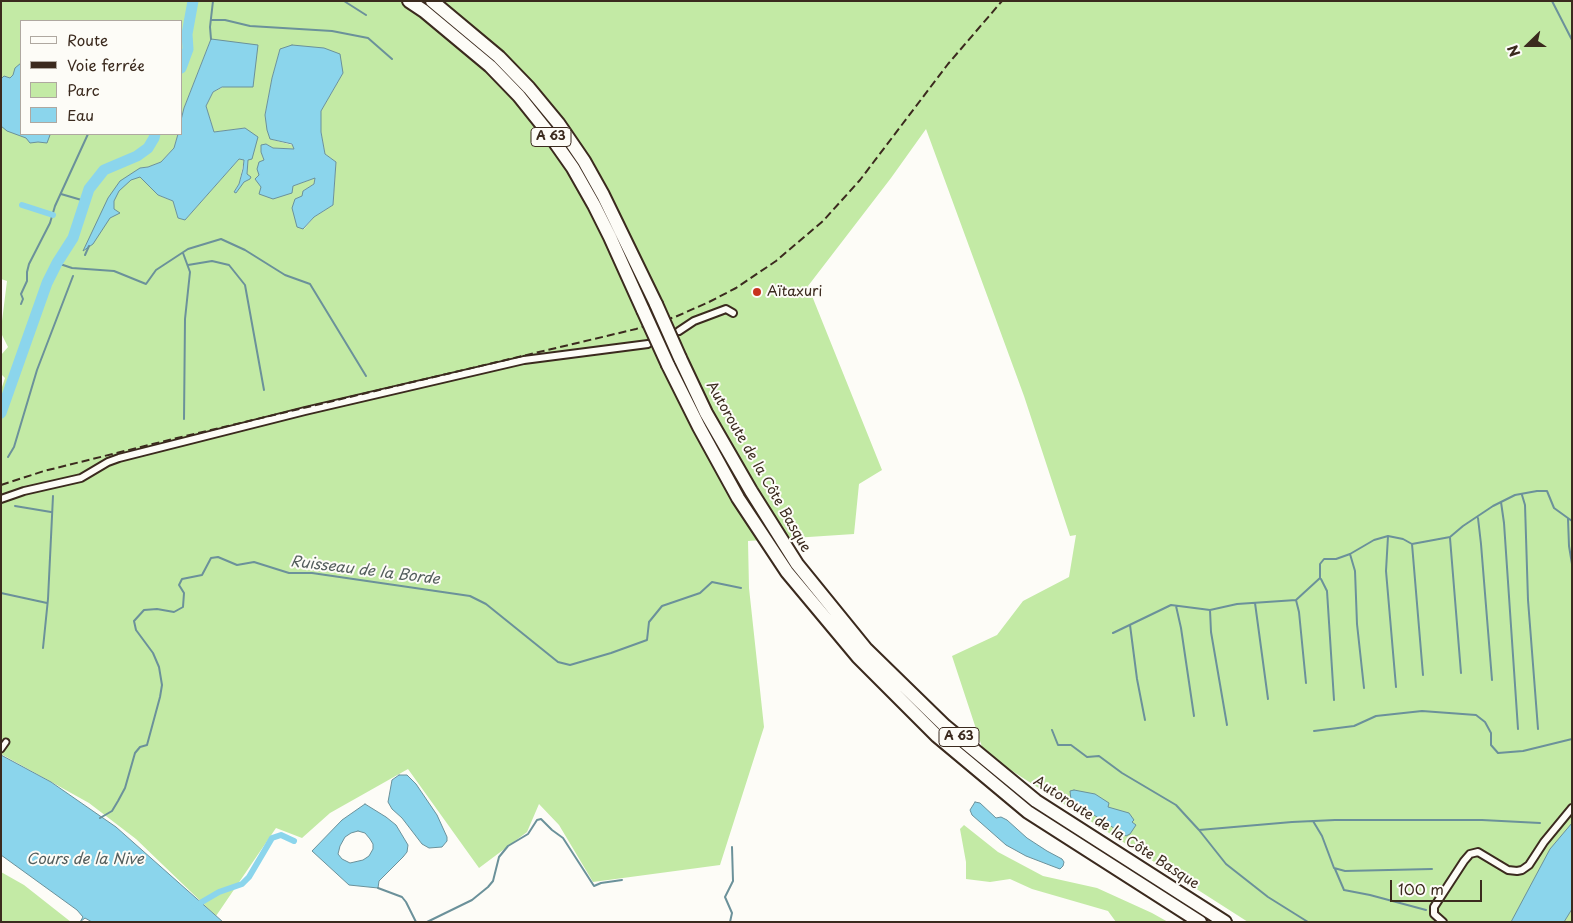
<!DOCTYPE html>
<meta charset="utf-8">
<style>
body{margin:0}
#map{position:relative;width:1573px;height:923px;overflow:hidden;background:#fdfcf7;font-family:"Playpen Sans",sans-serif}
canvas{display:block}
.frame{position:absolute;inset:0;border:2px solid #3b2a1e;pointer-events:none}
.legend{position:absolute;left:20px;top:20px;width:162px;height:115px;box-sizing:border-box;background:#fdfcf7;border:1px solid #afa8a0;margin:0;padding:6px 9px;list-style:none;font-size:15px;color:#3b2a1e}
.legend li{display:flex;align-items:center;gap:10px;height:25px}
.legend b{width:25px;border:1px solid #afa8a0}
.north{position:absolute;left:1503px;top:20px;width:50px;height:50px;-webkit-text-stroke:4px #fdfcf7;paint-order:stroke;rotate:248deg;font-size:14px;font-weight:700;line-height:20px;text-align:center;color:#3b2a1e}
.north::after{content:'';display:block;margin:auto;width:18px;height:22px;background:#3b2a1e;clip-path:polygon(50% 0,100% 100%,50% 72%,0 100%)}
.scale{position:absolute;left:1390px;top:880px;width:92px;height:22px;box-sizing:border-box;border:2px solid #3b2a1e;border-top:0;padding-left:6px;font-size:15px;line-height:18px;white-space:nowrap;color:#3b2a1e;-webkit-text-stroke:4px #fdfcf7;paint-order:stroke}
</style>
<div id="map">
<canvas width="1573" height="923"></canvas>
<div class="frame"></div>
<ul class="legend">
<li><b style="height:6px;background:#fdfcf7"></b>Route</li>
<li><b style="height:6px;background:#3b2a1e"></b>Voie ferrée</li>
<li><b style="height:14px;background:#c3eaa5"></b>Parc</li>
<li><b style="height:14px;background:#8bd5ec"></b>Eau</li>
</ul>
<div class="north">N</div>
<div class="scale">100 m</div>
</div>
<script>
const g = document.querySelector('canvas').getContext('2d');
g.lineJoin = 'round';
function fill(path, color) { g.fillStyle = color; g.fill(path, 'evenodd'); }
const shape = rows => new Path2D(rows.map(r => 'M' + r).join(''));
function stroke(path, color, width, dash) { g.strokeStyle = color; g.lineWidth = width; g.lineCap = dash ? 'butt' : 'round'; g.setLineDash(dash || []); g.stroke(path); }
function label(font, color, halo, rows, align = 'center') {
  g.font = font + ' "Playpen Sans",sans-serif'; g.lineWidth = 4; g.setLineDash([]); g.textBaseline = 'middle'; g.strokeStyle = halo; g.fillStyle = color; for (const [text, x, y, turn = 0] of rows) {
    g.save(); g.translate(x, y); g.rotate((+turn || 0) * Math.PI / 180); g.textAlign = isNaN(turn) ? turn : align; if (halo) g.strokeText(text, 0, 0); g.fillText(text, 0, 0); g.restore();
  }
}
const green = shape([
 [1,1,1572,1,1572,922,1248,922,984,753,952,656,997,635,1023,601,1069,577,1076,535,1070,536,1024,396,926,129,891,178,808,286,882,470,859,484,854,534,748,541,749,588,764,727,720,865,593,882,559,825,539,804,527,832,479,868,408,769,330,813,302,838,276,828,216,916,136,839,89,803,1,754,1,390,5,378,1,374,1,355,8,347,2,335,2,321,7,281,1,279],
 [21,21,181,21,181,120,184,108,211,39,253,87,223,87,213,92,206,106,214,132,245,128,248,160,247,174,236,193,234,192,239,184,244,160,239,159,185,220,178,218,173,201,158,195,140,168,148,167,161,162,174,148,178,134,21,134],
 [280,49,343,73,321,111,321,132,325,154,336,162,333,205,314,217,304,229,303,191,314,184,315,178,293,186,255,179,259,175,264,160,261,152,266,144,273,148,295,149,292,145,270,139,265,115,272,78],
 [964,825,998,852,1043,876,1097,888,1152,913,1168,922,1116,922,1108,911,1032,889,1010,879,990,882,966,879,966,862,960,829],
 [1,872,24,885,71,922,1,922]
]);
const water = shape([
 [211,39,258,45,253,87,222,87,213,92,206,106,214,132,245,128,258,137,252,159,248,160,247,174,251,177,250,179,244,182,236,193,234,192,239,184,243,169,244,160,239,159,185,220,178,218,173,201,158,195,140,177,131,180,119,191,114,201,114,209,120,213,110,218,93,244,83,251,108,198,120,181,140,168,148,167,161,162,174,148,178,134,181,134,181,120,184,108,211,39],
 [292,45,324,48,340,54,343,73,321,111,321,132,325,154,336,162,333,205,314,217,303,229,297,227,292,208,295,199,302,196,303,191,314,184,315,178,293,186,292,193,273,199,259,194,261,187,255,179,259,175,257,169,259,162,264,160,261,152,261,145,266,144,273,148,294,149,292,144,270,139,267,130,265,115,272,78,280,49,292,45],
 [21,63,21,134,48,134,50,135,47,143,38,142,30,143,26,138,7,131,1,126,1,79,4,76,10,78,13,75,15,68,21,63],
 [1,755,51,782,116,827,223,922,92,922,85,918,80,922,83,917,77,910,1,855,1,755],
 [399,775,407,775,416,784,437,815,447,837,447,841,442,847,429,848,422,844,402,818,392,809,388,802,392,780,399,775],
 [1074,790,1095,794,1109,803,1108,807,1129,813,1134,820,1132,822,1136,825,1130,834,1126,836,1071,800,1070,791,1074,790],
 [975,802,980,803,996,818,1001,817,1007,820,1027,838,1047,851,1062,859,1064,862,1063,866,1060,869,1052,866,1026,856,1006,845,972,815,970,810,975,802],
 [365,804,386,817,396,825,408,845,407,852,403,857,379,881,378,888,349,885,312,851,342,820,365,804],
 [358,831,365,833,370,839,373,844,373,849,369,856,363,860,350,863,342,859,338,854,340,846,345,837,351,833,358,831],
 [1572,823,1572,909,1564,922,1511,922,1550,849,1572,823]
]);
const stream = shape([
 [344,1,366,15],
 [1552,1,1572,40],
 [211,20,225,20,250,26,332,31,368,38,392,59],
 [211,39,210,27,213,1],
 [61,194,85,201],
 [183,253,190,272,185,319,184,419],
 [85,255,89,246],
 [57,263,72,268,114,271,146,284,156,270,188,249,221,239,245,250,285,275,310,284,366,376],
 [188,265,212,261,229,265,245,285,264,390],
 [21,304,23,299,21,294,27,281,27,272,29,264,50,223,55,206,88,134],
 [8,457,14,447,37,370,73,276],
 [1522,495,1525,505,1528,600,1538,729],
 [1501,502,1504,523,1518,729],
 [15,506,51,512],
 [1478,518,1481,544,1492,680],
 [1568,519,1569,546,1572,564],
 [1388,536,1386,571,1396,687],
 [1450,538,1461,673],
 [1412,544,1423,675],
 [1350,554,1355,571,1357,624,1364,688],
 [1321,579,1327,591,1334,700],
 [1,593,47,603],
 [1296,600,1299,612,1306,683],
 [1255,603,1268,699],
 [1176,606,1181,628,1194,716],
 [1210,610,1211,632,1227,725],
 [1130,625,1137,679,1145,720],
 [1113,633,1171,605,1210,610,1237,604,1296,600,1320,578,1320,564,1324,559,1336,559,1350,554,1374,540,1388,536,1403,539,1412,544,1450,537,1463,526,1493,506,1515,495,1537,491,1547,491,1554,508,1572,521],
 [43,648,48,599,53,496],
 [1052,730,1058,745,1071,745,1087,757,1099,756,1122,773,1176,805,1199,830,1226,864,1268,897,1308,922],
 [1314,731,1354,726,1376,716,1422,711,1476,715,1485,722,1491,733,1491,745,1498,753,1523,751,1572,739],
 [100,818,112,811,118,801,125,788,135,753,140,747,147,745,160,697,162,685,159,667,153,653,136,630,134,621,144,610,157,609,174,612,183,607,184,593,179,585,182,579,202,575,211,558,218,557,237,565,254,562,289,573,312,573,470,596,486,604,558,662,570,665,611,653,647,640,649,622,662,606,700,593,712,582,741,588],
 [1313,821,1322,836,1334,868,1345,871,1432,869],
 [1199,830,1292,822,1335,820,1482,820,1540,823],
 [1335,869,1344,890,1370,895,1426,910],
 [378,888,402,897,406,902,416,922],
 [427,922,472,900,488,887,493,881,499,857,508,846,528,834,537,820,541,819,552,830,563,838,594,886,601,883,622,880],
 [730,922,732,913,725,897,733,881,732,847]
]);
const canal = shape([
 [181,58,185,59],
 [22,205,53,215],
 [195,906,219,892,242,884,249,877,272,838,281,835,294,841]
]);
const river = shape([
 [181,68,188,49,187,34,193,1],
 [1,413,47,283,57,263,73,238,89,189,104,170,137,156,148,148,154,138,155,134]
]);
const pedestrian = shape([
 [1,749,6,742]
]);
const minor = shape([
 [679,331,694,321,726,309,733,313],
 [1,499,24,491,81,478,108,462,119,458,305,411,524,360,648,344],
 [1443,922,1434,914,1434,907,1464,861,1470,854,1478,852,1508,870,1517,871,1522,870,1529,865,1544,842,1572,808]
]);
const motorway = shape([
 [409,1,424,11,490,66,519,96,547,131,573,168,594,205,610,237,643,310],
 [432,1,499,57,529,88,558,123,584,161,603,195,656,304],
 [680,358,706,413,751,491,797,564,866,649,945,726,1036,801,1225,922],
 [668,365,699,427,738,498,787,572,858,657,937,736,1028,812,1200,922]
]);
const rail = shape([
 [1,485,44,471,173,439,636,329,675,317,709,302,736,288,776,261,823,221,860,180,948,64,1002,1]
]);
const motorwayBridge = shape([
 [656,304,680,358],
 [643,310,668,365]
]);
const markers = [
 [757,292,5,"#c8321e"]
];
const shields = [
 [551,137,40],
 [959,737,40]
];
const shieldNames = [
 ["A 63",551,137],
 ["A 63",959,737]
];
const poiNames = [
 ["Aïtaxuri",767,292]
];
const streetNames = [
 ["Autoroute de la Côte Basque",758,467,60],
 ["Autoroute de la Côte Basque",1116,833,33]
];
const waterNames = [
 ["Ruisseau de la Borde",365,571,7],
 ["Cours de la Nive",85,860]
];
fill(green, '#c3eaa5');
fill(water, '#8bd5ec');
stroke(water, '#6b919a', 1);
stroke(stream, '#6b919a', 2);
stroke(canal, '#8bd5ec', 6);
stroke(river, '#8bd5ec', 11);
stroke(pedestrian, '#3b2a1e', 9);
stroke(minor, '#3b2a1e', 10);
stroke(motorway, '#3b2a1e', 16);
stroke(pedestrian, '#fdfcf7', 5);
stroke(minor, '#fdfcf7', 6);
stroke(motorway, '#fdfcf7', 12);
stroke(rail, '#3b2a1e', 2, [8, 4]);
stroke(motorwayBridge, '#3b2a1e', 16, []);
stroke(motorwayBridge, '#fdfcf7', 12);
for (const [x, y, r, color] of markers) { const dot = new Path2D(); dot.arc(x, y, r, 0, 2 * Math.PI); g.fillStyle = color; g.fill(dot); stroke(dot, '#fdfcf7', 2); }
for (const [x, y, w] of shields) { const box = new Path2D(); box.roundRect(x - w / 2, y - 9.5, w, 19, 4); g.fillStyle = '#fdfcf7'; g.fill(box); stroke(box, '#3b2a1e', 1); }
label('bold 12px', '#3b2a1e', null, shieldNames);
label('14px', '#3b2a1e', '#fdfcf7', poiNames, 'left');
label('14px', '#3b2a1e', '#fdfcf7', streetNames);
label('italic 15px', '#535d5c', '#fdfcf7', waterNames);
</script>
